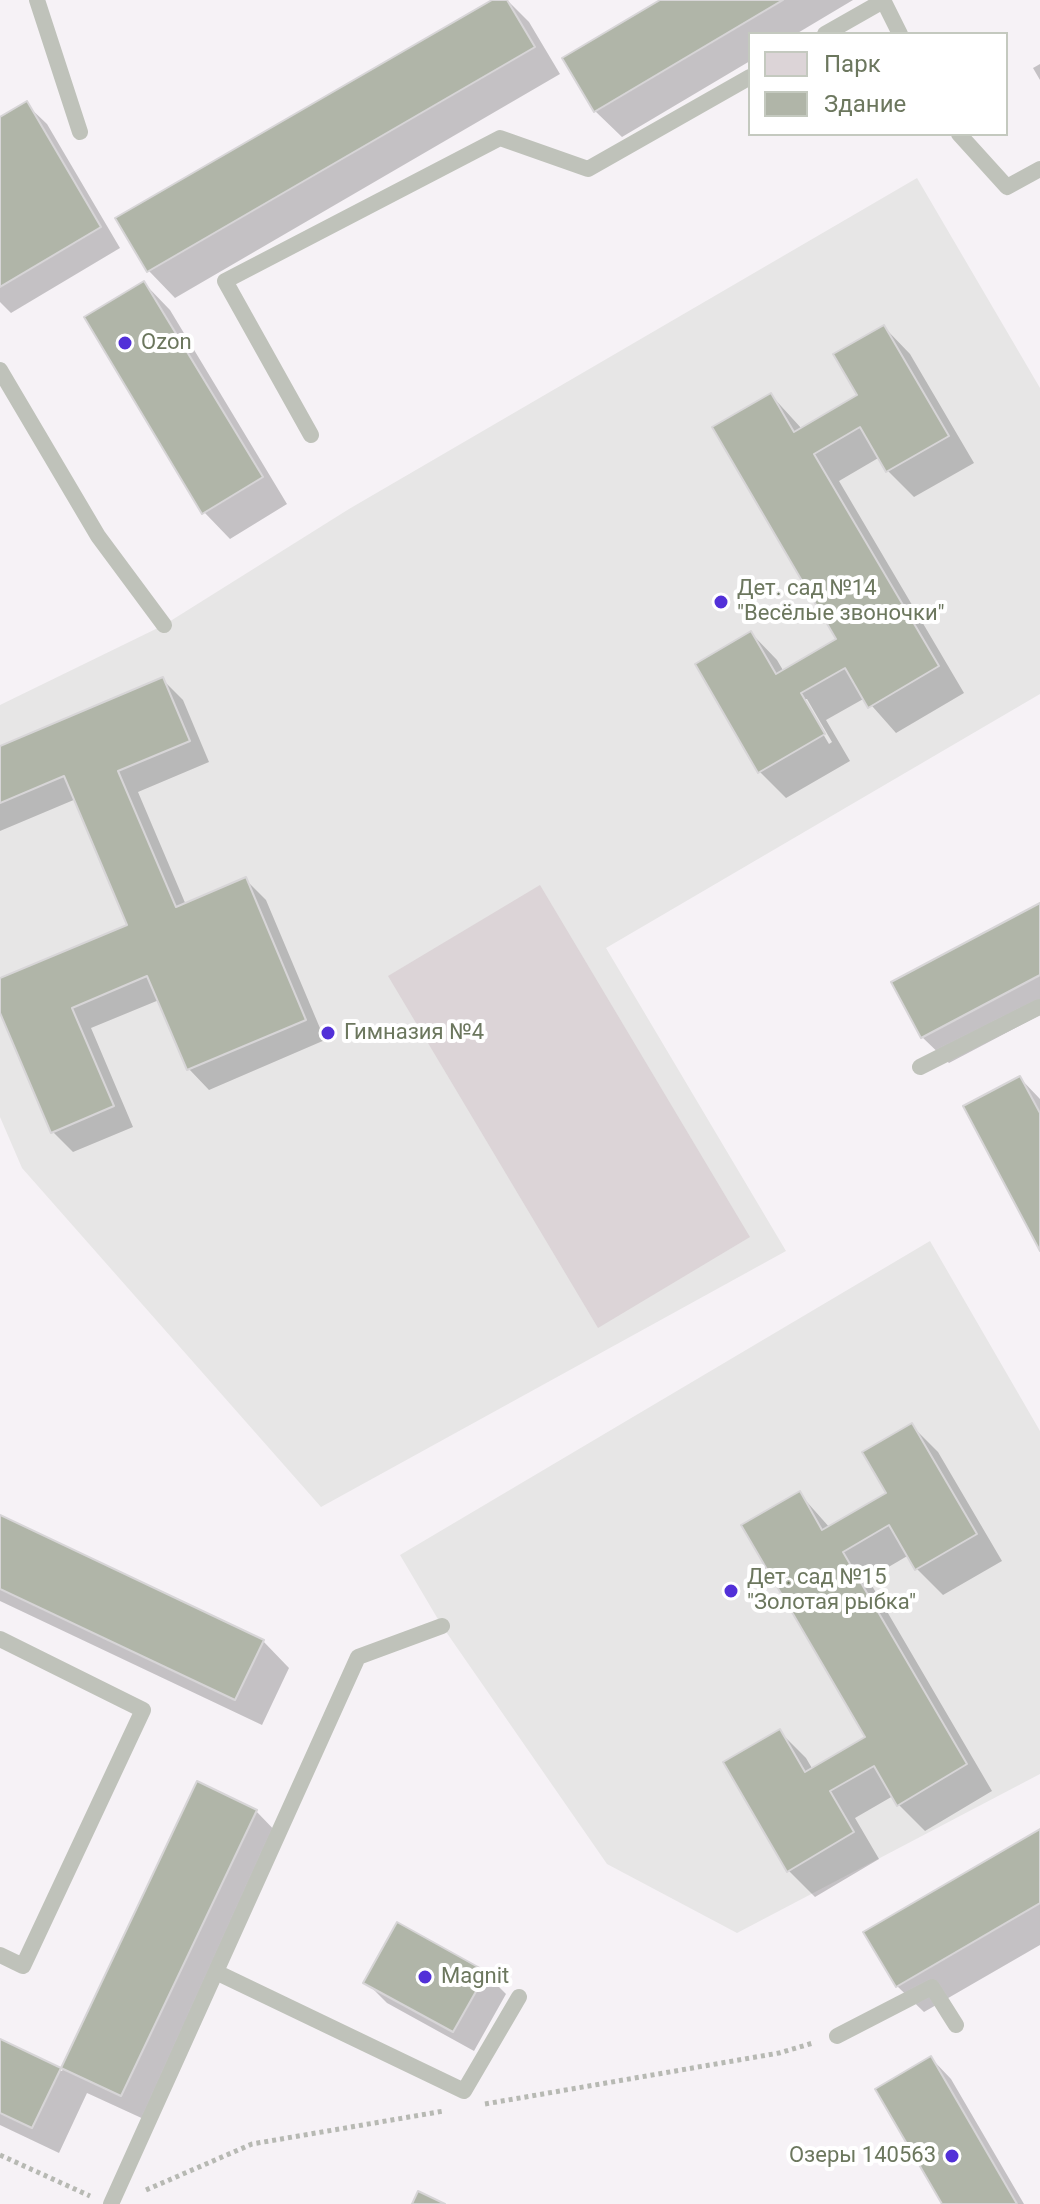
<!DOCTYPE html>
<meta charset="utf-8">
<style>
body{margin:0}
#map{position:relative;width:1040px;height:2204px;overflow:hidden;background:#f6f2f6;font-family:Roboto,sans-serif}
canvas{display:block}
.legend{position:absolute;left:748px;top:32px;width:260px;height:104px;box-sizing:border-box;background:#fff;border:2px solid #c4c9bf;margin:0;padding:10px 14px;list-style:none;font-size:24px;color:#6c775e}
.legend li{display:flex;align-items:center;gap:16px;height:40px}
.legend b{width:40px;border:2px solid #c4c9bf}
</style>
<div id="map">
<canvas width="1040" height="2204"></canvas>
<ul class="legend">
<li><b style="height:22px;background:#dcd4d7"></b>Парк</li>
<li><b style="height:22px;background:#b0b5a8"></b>Здание</li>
</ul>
</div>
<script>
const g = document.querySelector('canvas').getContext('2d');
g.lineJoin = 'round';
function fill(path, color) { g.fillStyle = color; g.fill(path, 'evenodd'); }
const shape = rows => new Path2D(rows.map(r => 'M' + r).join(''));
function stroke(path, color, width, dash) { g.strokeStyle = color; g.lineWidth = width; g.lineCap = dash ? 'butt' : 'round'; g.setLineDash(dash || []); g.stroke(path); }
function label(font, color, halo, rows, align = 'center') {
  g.font = font + ' Roboto,sans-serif'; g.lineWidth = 8; g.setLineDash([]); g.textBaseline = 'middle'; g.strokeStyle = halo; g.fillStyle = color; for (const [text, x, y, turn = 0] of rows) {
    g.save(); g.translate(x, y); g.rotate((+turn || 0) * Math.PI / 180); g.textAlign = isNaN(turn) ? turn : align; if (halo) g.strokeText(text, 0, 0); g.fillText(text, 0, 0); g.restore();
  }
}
const built = shape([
 [917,178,1040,388,1040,694,606,948,786,1251,321,1507,22,1168,0,1117,0,705,164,625,349,509],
 [930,1241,1040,1431,1040,1774,737,1933,607,1864,442,1626,400,1555]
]);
const green = shape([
 [540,885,750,1237,598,1328,388,976]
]);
const shadow = shape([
 [496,0,507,0,529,22,560,74,175,298,149,271,118,219],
 [664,0,853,0,796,34,750,34,750,61,622,137,595,111],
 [1040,64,1040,80,1033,68],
 [26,104,47,124,120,248,11,313,0,302,0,119],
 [144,283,170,310,287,504,230,539,204,512],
 [884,327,910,354,974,463,914,497,888,471,880,457,839,481,964,693,896,733,865,698,826,720,850,761,786,798,760,772,698,665,751,633,777,660,784,672,839,640,771,395,802,429,860,395],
 [802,699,807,699,832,742,829,744],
 [162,679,183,700,209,762,138,792,186,905,245,879,266,900,325,1040,209,1090,189,1069,159,1000,91,1028,133,1127,73,1152,52,1131,0,1008,0,980,129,926,76,799,0,831,0,748],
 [1040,905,1040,1015,949,1063,922,1037],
 [1020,1078,1040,1099,1040,1247],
 [912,1426,938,1452,1002,1561,943,1595,917,1569,909,1555,868,1579,992,1791,925,1831,898,1804,893,1796,855,1818,879,1859,815,1897,789,1871,780,1732,806,1758,813,1770,868,1738,799,1493,830,1528,888,1493],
 [0,1517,263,1641,289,1668,262,1725,0,1601],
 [198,1784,256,1811,282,1838,148,2121,87,2093,59,2153,0,2125,0,2042,62,2071],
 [1040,1831,1040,1945,924,2012,897,1986],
 [485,1973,506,1994,474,2051,387,2003,366,1982],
 [931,2058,951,2079,1024,2204,945,2204]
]);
const building = shape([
 [492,0,507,0,535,47,147,272,115,218,492,0],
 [660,0,783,0,594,112,562,58,660,0],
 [27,101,101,227,0,287,0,117,27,101],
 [144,281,263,477,202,514,84,317,144,281],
 [884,325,949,436,886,472,860,427,814,454,939,666,868,708,845,668,801,693,825,734,758,773,695,664,751,631,776,674,836,639,712,427,771,393,794,432,857,395,833,354,884,325],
 [163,677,190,741,118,771,176,907,246,877,306,1020,187,1070,147,976,72,1008,114,1106,51,1133,0,1013,0,978,127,925,64,776,0,803,0,746,163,677],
 [1040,903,1040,975,921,1038,891,982,1040,903],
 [1020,1076,1040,1113,1040,1251,963,1106,1020,1076],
 [912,1423,977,1534,915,1570,889,1525,843,1552,967,1764,897,1806,874,1766,830,1791,854,1832,787,1872,723,1762,780,1729,805,1772,865,1737,741,1525,800,1491,822,1530,886,1493,862,1452,912,1423],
 [0,1515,264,1640,235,1700,0,1589,0,1515],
 [197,1781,257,1810,121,2096,61,2068,197,1781],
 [1040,1829,1040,1903,896,1987,863,1932,1040,1829],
 [397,1922,487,1972,453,2032,363,1983,397,1922],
 [0,2039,61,2068,32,2128,0,2113,0,2039],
 [931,2056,1017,2204,942,2204,875,2089,931,2056],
 [418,2191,445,2204,412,2204,418,2191]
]);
const path = shape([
 [485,2104,779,2053,813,2043],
 [0,2155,90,2196],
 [146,2190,252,2144,444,2111]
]);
const service = shape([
 [37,0,80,132],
 [883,0,900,34],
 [825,34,883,1],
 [959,134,1007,187,1040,169],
 [0,370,98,536,164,625],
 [311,435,225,281,500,138,588,169,750,77],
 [920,1067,1039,1007],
 [0,1639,143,1710,23,1966,0,1955],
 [218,1973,464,2091,519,1997],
 [837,2036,932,1987,956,2025],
 [111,2204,358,1657,442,1626]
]);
const markers = [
 [125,343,8,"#5230d8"],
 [721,602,8,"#5230d8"],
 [328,1033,8,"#5230d8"],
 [731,1591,8,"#5230d8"],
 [425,1977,8,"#5230d8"],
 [952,2156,8,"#5230d8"]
];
const poiNames = [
 ["Ozon",141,343],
 ["Дет. сад №14",737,589],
 ["\"Весёлые звоночки\"",737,614],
 ["Гимназия №4",344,1033],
 ["Дет. сад №15",747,1578],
 ["\"Золотая рыбка\"",747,1603],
 ["Magnit",441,1977],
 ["Озеры 140563",936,2156,"right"]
];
fill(built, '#e7e6e6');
fill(green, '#dcd4d7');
fill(shadow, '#0003');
fill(building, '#b0b5a8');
stroke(building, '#d7d5d7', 2);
stroke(path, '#b7b9b3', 5, [4, 4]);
stroke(service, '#bfc2ba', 16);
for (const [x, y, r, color] of markers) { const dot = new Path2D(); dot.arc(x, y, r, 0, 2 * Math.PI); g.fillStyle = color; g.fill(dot); stroke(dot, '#fff', 3); }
label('22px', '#6c775e', '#fff', poiNames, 'left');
</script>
